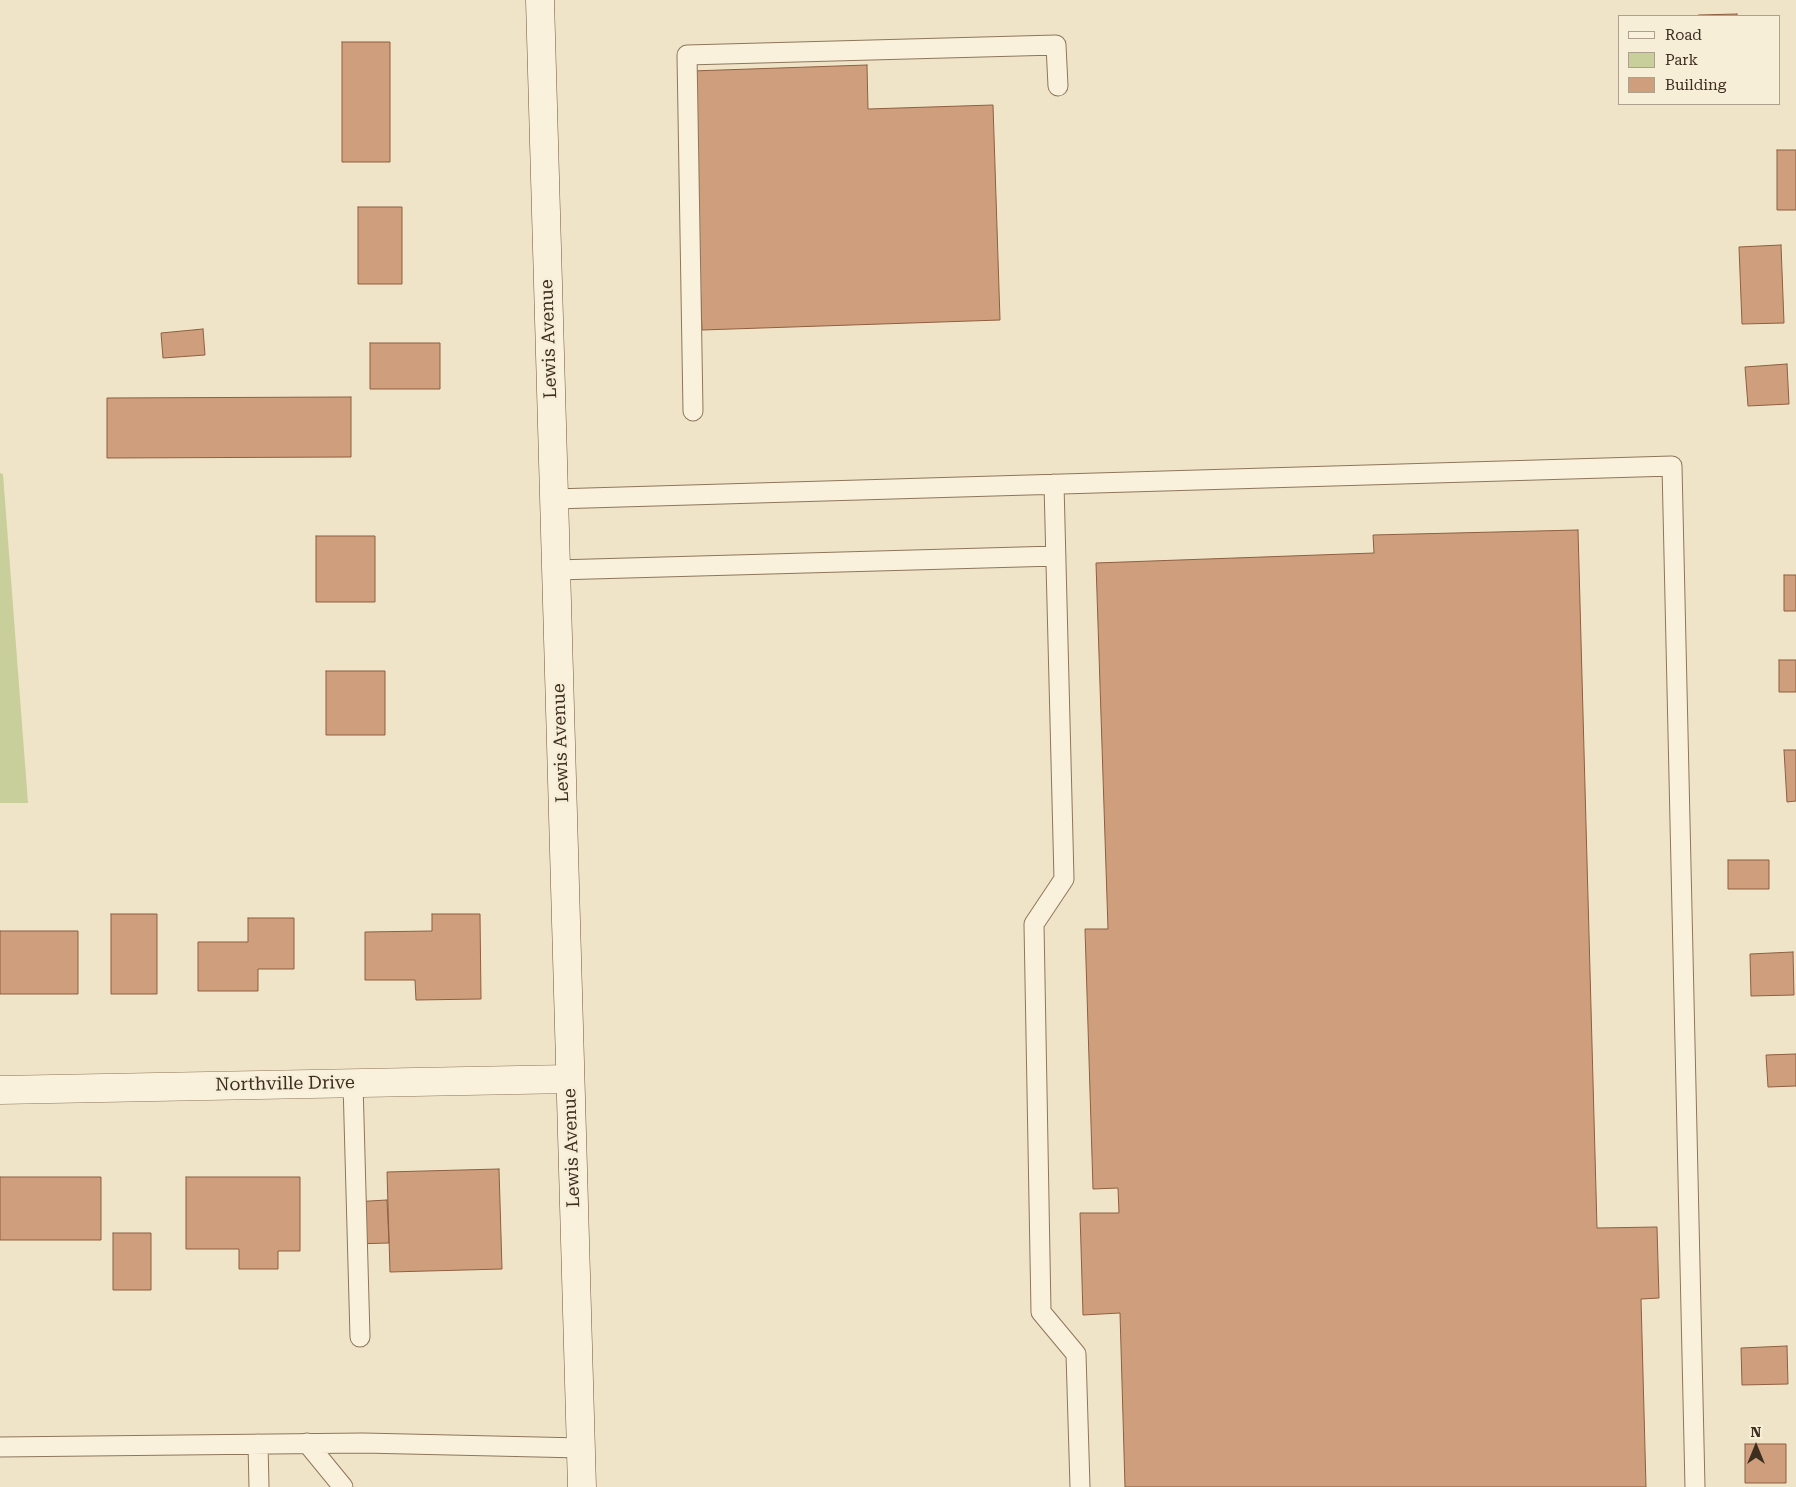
<!DOCTYPE html>
<style>
body{margin:0}
#map{position:relative;width:1796px;height:1487px;overflow:hidden;background:#f0e4c8;font-family:"Roboto Serif",serif}
canvas{display:block}
.legend{position:absolute;left:1618px;top:15px;width:162px;height:90px;box-sizing:border-box;background:#f7eed8;border:1px solid #ada18e;margin:0;padding:6px 9px;list-style:none;font-size:15px;color:#3d2e20}
.legend li{display:flex;align-items:center;gap:10px;height:25px}
.legend b{width:25px;border:1px solid #ada18e}
.north{position:absolute;left:1731px;top:1422px;width:50px;height:50px;-webkit-text-stroke:4px #f7eed8;paint-order:stroke;rotate:0deg;font-size:14px;font-weight:700;line-height:20px;text-align:center;color:#3d2e20}
.north::after{content:'';display:block;margin:auto;width:18px;height:22px;background:#3d2e20;clip-path:polygon(50% 0,100% 100%,50% 72%,0 100%)}
</style>
<div id="map">
<canvas width="1796" height="1487"></canvas>
<ul class="legend">
<li><b style="height:6px;background:#faf1dc"></b>Road</li>
<li><b style="height:14px;background:#c9cf9b"></b>Park</li>
<li><b style="height:14px;background:#cf9f7d"></b>Building</li>
</ul>
<div class="north">N</div>
</div>
<script>
const g = document.querySelector('canvas').getContext('2d');
g.lineJoin = 'round';
function fill(path, color) { g.fillStyle = color; g.fill(path, 'evenodd'); }
const shape = rows => new Path2D(rows.map(r => 'M' + r).join(''));
function stroke(path, color, width, dash) { g.strokeStyle = color; g.lineWidth = width; g.lineCap = dash ? 'butt' : 'round'; g.setLineDash(dash || []); g.stroke(path); }
function label(font, color, halo, rows, align = 'center') {
  g.font = font + ' "Roboto Serif",serif'; g.lineWidth = 5; g.setLineDash([]); g.textBaseline = 'middle'; g.strokeStyle = halo; g.fillStyle = color; for (const [text, x, y, turn = 0] of rows) {
    g.save(); g.translate(x, y); g.rotate((+turn || 0) * Math.PI / 180); g.textAlign = isNaN(turn) ? turn : align; if (halo) g.strokeText(text, 0, 0); g.fillText(text, 0, 0); g.restore();
  }
}
const green = shape([
 [0,473,3,474,28,803,0,803]
]);
const building = shape([
 [1737,14,1737,16,1698,16,1698,15,1737,14],
 [342,42,390,42,390,162,342,162,342,42],
 [867,65,868,109,993,105,1000,320,702,330,692,71,867,65],
 [1777,150,1796,150,1796,210,1777,210,1777,150],
 [358,207,402,207,402,284,358,284,358,207],
 [1781,245,1784,323,1742,324,1739,247,1781,245],
 [203,329,205,355,163,358,161,333,203,329],
 [370,343,440,343,440,389,370,389,370,343],
 [1787,364,1789,404,1748,406,1745,367,1787,364],
 [351,397,351,457,107,458,107,398,351,397],
 [1578,530,1597,1228,1657,1227,1659,1298,1641,1299,1646,1487,1125,1487,1120,1313,1083,1315,1080,1213,1119,1213,1118,1188,1093,1189,1085,929,1108,929,1096,563,1374,553,1373,535,1578,530],
 [316,536,375,536,375,602,316,602,316,536],
 [1784,575,1796,575,1796,611,1784,611,1784,575],
 [1779,660,1796,660,1796,692,1779,692,1779,660],
 [326,671,385,671,385,735,326,735,326,671],
 [1784,750,1796,750,1796,801,1787,802,1784,750],
 [1728,860,1769,860,1769,889,1728,889,1728,860],
 [111,914,157,914,157,994,111,994,111,914],
 [432,914,480,914,481,999,416,1000,415,980,365,980,365,932,432,931,432,914],
 [248,918,294,918,294,969,258,969,258,991,198,991,198,942,248,942,248,918],
 [0,931,78,931,78,994,0,994,0,931],
 [1793,952,1794,995,1751,996,1750,954,1793,952],
 [1796,1054,1796,1086,1768,1087,1766,1055,1796,1054],
 [499,1169,502,1269,390,1272,387,1172,499,1169],
 [0,1177,101,1177,101,1240,0,1240,0,1177],
 [186,1177,300,1177,300,1251,278,1251,278,1269,239,1269,239,1249,186,1249,186,1177],
 [387,1200,389,1243,352,1244,352,1202,387,1200],
 [113,1233,151,1233,151,1290,113,1290,113,1233],
 [1787,1346,1788,1384,1742,1385,1741,1348,1787,1346],
 [1745,1444,1786,1444,1786,1483,1745,1483,1745,1444]
]);
const service = shape([
 [693,411,687,55,1056,45,1058,86],
 [1054,484,1064,879,1034,924,1041,1312,1076,1354,1080,1487],
 [554,499,1672,466,1695,1487],
 [556,570,1056,556],
 [353,1083,360,1337],
 [307,1443,343,1487],
 [258,1444,259,1487],
 [0,1447,363,1443,581,1448]
]);
const minor = shape([
 [0,1090,570,1079]
]);
const secondary = shape([
 [540,0,582,1487]
]);
const streetNames = [
 ["Lewis Avenue",549,339,-92],
 ["Lewis Avenue",561,743,-92],
 ["Northville Drive",285,1084,-1],
 ["Lewis Avenue",572,1148,-92]
];
fill(green, '#c9cf9b');
fill(building, '#cf9f7d');
stroke(building, '#8d5f41', 1);
stroke(service, '#8d765c', 21);
stroke(minor, '#8d765c', 29);
stroke(secondary, '#6f573f', 29);
stroke(service, '#faf1dc', 19);
stroke(minor, '#faf1dc', 28);
stroke(secondary, '#faf1dc', 28);
label('18px', '#3d2e20', '#f7eed8', streetNames);
</script>
